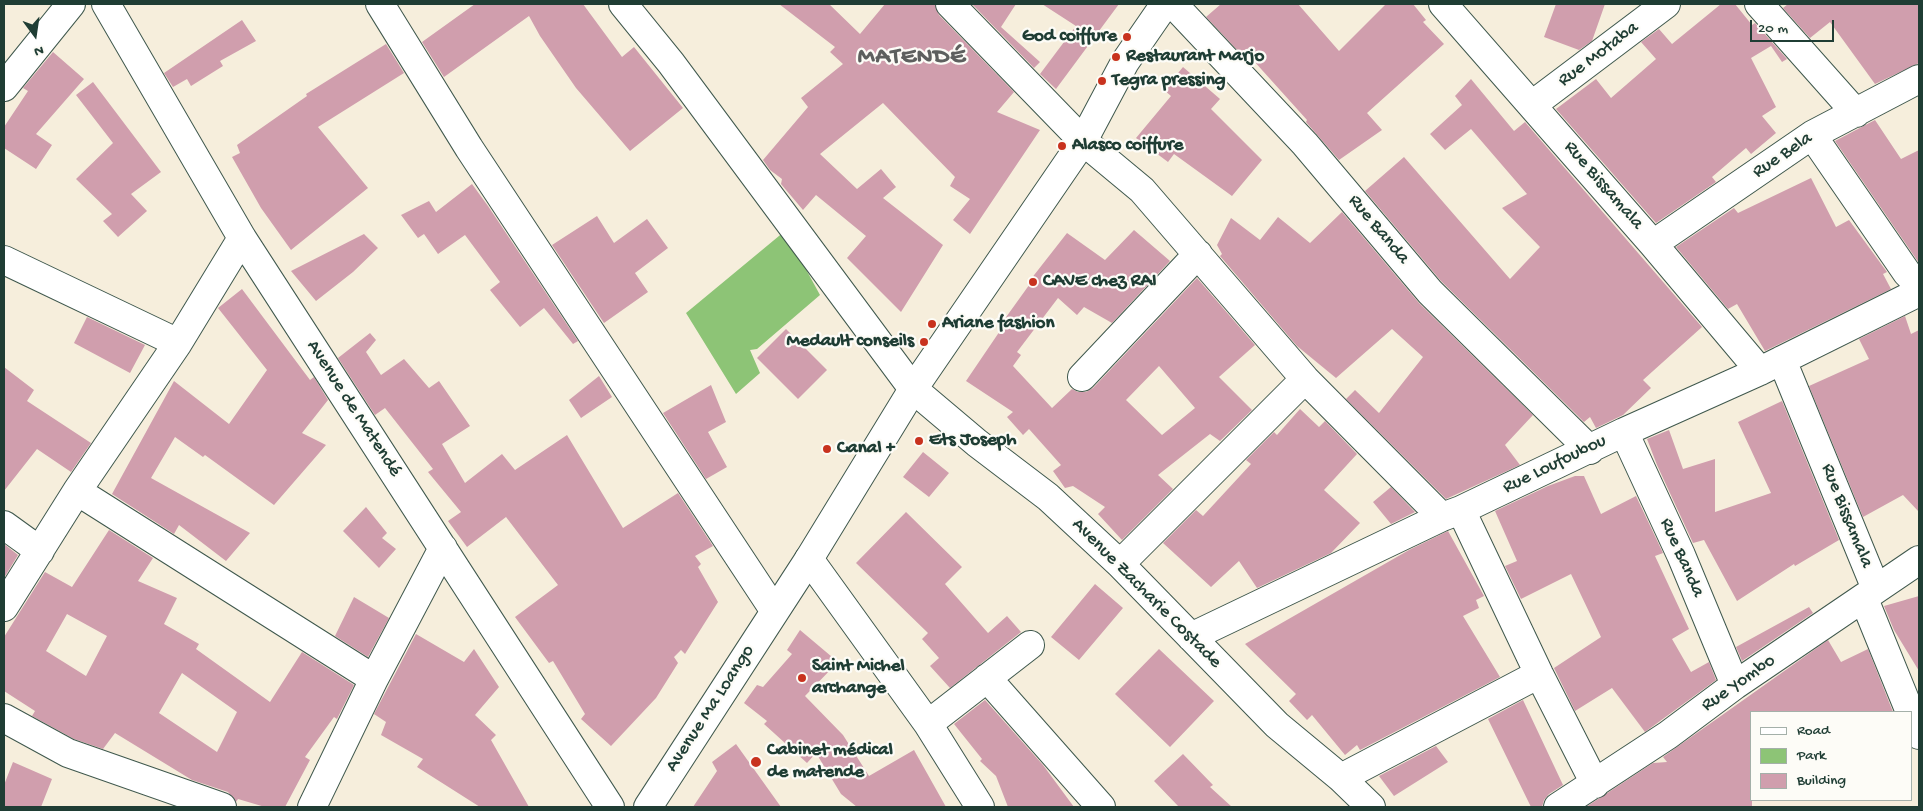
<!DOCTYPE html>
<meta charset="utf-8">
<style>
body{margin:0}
#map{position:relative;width:1923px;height:811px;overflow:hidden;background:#f6eedc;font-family:"Gochi Hand",sans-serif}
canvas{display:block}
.frame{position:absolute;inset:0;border:5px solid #1f3d34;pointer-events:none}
.legend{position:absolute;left:1750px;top:711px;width:162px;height:90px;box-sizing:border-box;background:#fdfcf7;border:1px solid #a4b0a9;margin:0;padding:6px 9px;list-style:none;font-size:15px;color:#1f3d34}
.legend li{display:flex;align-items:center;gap:10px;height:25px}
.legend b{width:25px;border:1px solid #a4b0a9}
.north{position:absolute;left:10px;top:10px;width:50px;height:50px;-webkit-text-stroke:4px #fdfcf7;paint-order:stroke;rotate:166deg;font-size:14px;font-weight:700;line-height:20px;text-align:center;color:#1f3d34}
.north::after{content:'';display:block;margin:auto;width:18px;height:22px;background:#1f3d34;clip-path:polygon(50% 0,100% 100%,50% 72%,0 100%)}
.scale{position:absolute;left:1750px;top:20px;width:84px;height:22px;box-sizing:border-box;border:2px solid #1f3d34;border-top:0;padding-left:6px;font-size:15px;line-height:18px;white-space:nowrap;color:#1f3d34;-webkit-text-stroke:4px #fdfcf7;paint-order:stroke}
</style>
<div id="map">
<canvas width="1923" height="811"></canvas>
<div class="frame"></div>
<ul class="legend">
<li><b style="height:6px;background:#fff"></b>Road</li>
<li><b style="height:14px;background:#8dc476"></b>Park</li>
<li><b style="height:14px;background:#d09ead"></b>Building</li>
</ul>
<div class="north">N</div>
<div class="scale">20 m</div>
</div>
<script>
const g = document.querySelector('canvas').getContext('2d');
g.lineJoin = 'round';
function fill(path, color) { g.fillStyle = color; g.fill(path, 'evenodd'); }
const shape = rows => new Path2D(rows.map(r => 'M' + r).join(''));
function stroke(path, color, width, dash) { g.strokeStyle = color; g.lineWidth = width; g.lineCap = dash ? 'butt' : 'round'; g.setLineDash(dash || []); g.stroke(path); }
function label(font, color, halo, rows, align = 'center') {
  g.font = font + ' "Gochi Hand",sans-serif'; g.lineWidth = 4.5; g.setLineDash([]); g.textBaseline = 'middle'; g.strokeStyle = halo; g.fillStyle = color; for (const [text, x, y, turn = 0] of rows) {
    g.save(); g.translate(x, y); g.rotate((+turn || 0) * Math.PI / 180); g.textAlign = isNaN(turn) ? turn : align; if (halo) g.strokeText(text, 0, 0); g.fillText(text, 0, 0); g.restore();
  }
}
const green = shape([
 [785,231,820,295,757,349,750,350,760,373,736,394,686,313]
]);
const building = shape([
 [475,4,583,4,622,57,634,47,683,108,630,151,576,88,540,36,529,16,444,77,422,42],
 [779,4,829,4,860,34,885,4,935,4,939,15,1014,92,997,112,1040,130,970,234,953,220,970,199,950,186,955,177,883,103,820,154,857,189,881,169,896,187,883,198,943,245,901,312,847,258,866,236,816,195,803,210,781,184,782,179,770,170,763,160,808,107,801,98,843,64,830,52,835,47],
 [972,4,1016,4,1001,27,1040,62,1034,68],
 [1042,4,1119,4,1056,89,1040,74,1076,26],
 [1221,4,1298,4,1339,51,1386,4,1413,4,1426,20,1423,22,1444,44,1367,113,1382,130,1339,160,1306,122,1307,120,1244,50,1240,53,1206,17],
 [1556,4,1605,4,1592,41,1579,50,1544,37],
 [1721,4,1735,4,1752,25,1755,23,1787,59,1782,62,1771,46,1751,58,1776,107,1762,116,1776,133,1751,154,1746,148,1712,177,1716,182,1656,223,1556,109,1596,79,1611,98,1656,59,1641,42,1659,29,1672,44],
 [1788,4,1919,4,1919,63,1875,84,1830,22,1810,38,1783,8],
 [242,20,256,41,220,61,223,66,191,86,187,79,173,87,164,73],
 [386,44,404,73,318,127,368,188,291,250,261,208,232,157,240,153,237,145,307,96,306,94],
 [53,52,84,79,36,134,52,145,36,169,4,148,4,127,28,91,23,88],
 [1183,67,1220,99,1211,109,1262,160,1232,196,1174,154,1168,162,1136,138,1171,96,1164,90],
 [1471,79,1514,131,1525,122,1702,327,1643,380,1651,388,1623,415,1596,428,1590,417,1584,422,1441,281,1365,191,1404,157,1510,279,1540,247,1502,208,1527,194,1471,129,1445,150,1430,134,1462,105,1455,96],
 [93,82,161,172,131,194,147,211,118,237,103,221,112,214,76,179,113,143,76,95],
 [1875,120,1901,159,1919,150,1919,263,1835,141],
 [1811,178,1836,227,1849,220,1887,272,1883,274,1891,289,1765,351,1737,304,1728,309,1676,247,1734,208,1738,213],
 [472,184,488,206,578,341,573,344,544,308,520,327,490,290,500,282,465,235,438,254,424,234,418,238,401,215,429,201,436,212],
 [1342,212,1419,303,1533,415,1505,445,1520,465,1446,499,1346,399,1355,390,1379,413,1423,357,1392,329,1336,378,1297,346,1220,256,1222,254,1217,245,1231,218,1260,240,1278,217,1310,243],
 [597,216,614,243,647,219,668,248,635,273,648,292,604,323,552,245],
 [1134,230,1170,261,1112,323,1084,307,1077,315,1058,298,1017,352,1021,355,1013,366,1052,408,1072,389,1078,392,1086,392,1093,388,1197,278,1255,345,1219,377,1252,410,1220,441,1210,434,1158,475,1173,489,1122,540,1098,514,1105,507,1073,486,1065,488,1053,471,1061,465,1029,429,1023,435,1007,417,1013,412,966,381,1006,322,1004,320,1032,281,1031,279,1067,233,1105,260],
 [1159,366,1195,408,1162,435,1126,400],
 [364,234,378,248,353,272,316,301,291,271],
 [242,289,310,380,314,377,328,400,302,433,326,445,274,505,205,455,203,457,175,437,151,478,250,533,226,561,179,525,174,534,112,494,174,381,229,424,267,370,218,308],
 [1905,316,1911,334,1919,330,1919,512,1903,495,1863,517,1809,386,1869,359,1859,339],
 [87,317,145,345,130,373,74,343],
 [786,329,827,370,798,399,757,358],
 [370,333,376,340,366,352,381,375,404,359,429,388,439,381,470,426,442,444,465,483,502,454,515,470,567,435,623,528,678,493,713,546,695,556,701,564,698,567,718,602,685,654,681,650,674,657,678,663,656,698,611,746,581,719,585,714,553,661,549,663,515,617,558,585,506,517,467,547,448,521,461,512,428,472,433,469,385,408,375,415,338,358],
 [4,367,34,390,27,401,91,443,71,472,37,449,4,491],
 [599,376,612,397,581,418,569,400],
 [711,385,726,422,708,432,727,467,706,479,663,413],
 [1782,401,1839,540,1795,566,1794,564,1737,601,1704,540,1693,543,1657,465,1647,439,1669,430,1683,469,1715,459,1715,512,1771,493,1738,422],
 [1300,409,1319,427,1325,421,1357,454,1324,490,1360,523,1331,553,1257,588,1239,561,1211,587,1163,543,1196,510,1203,516,1251,464,1246,460,1274,432,1277,435],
 [923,452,949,473,929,497,903,477],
 [1575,476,1584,476,1601,514,1636,496,1663,553,1655,556,1689,629,1672,639,1691,672,1709,662,1716,680,1645,732,1612,688,1575,711,1554,668,1601,637,1571,574,1521,599,1505,566,1517,561,1495,511,1548,486],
 [1391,487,1415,512,1391,524,1373,502],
 [366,507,387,533,382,538,396,549,379,568,343,531],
 [906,512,962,567,945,584,988,633,1007,616,1021,632,950,688,930,666,939,658,922,639,928,633,856,563],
 [109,530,153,558,138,581,177,598,164,624,199,644,196,649,270,702,302,652,354,685,337,719,334,717,305,757,310,760,285,807,265,807,238,799,236,802,228,792,192,780,115,733,103,749,74,739,32,716,35,711,4,691,4,637,45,572,72,587],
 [67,614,107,636,86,676,46,651],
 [182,673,237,712,217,752,159,713],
 [1448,531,1484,596,1476,600,1479,608,1463,616,1500,677,1360,750,1357,745,1345,755,1312,715,1307,720,1289,701,1296,694,1245,644,1409,550],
 [4,544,18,555,4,578],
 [1095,584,1123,608,1079,660,1051,637],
 [1919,596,1919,671,1894,630,1884,606],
 [354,597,389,618,368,657,335,636],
 [1809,607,1813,613,1742,661,1736,647],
 [800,630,838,662,805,696,843,735,869,776,914,750,946,807,857,807,841,794,816,753,807,763,764,724,767,721,744,703,757,685,763,687,792,654,787,650],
 [416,634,464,662,474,649,499,687,475,715,496,735,491,740,529,807,480,807,417,767,423,759,381,735,386,722,374,714],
 [1828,640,1841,662,1868,649,1893,712,1752,712,1752,807,1586,807,1653,763,1667,762,1663,757],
 [1159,649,1214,701,1170,747,1115,694],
 [985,700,1043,765,1074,807,1008,807,996,776,980,761,982,759,954,724],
 [1523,700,1563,785,1549,794,1544,800,1542,807,1531,807,1488,719],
 [736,744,781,807,693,807,717,771,712,762],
 [1436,746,1448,762,1394,796,1379,776],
 [1183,754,1213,785,1210,787,1232,807,1179,807,1154,781],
 [13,762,52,779,41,807,4,807,4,785]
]);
const minor = shape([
 [106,4,242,238,610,807],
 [380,4,469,148,774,610],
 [623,4,671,63,913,389,977,443,1048,497,1120,564,1277,725,1341,778,1371,807],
 [950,4,1083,141,1142,190,1305,379,1442,517],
 [1173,4,1305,144,1430,292,1590,450],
 [1443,4,1653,244,1760,371],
 [1759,4,1856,113],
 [4,87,71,4],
 [1532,105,1666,4],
 [1812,135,1907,273,1919,285],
 [1653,244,1812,135,1919,79],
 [4,260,178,343],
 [1782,360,1876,589],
 [1082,377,1198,254],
 [1624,432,1681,555,1735,685],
 [77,491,374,679],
 [1461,510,1539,674,1595,784],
 [4,525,40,551],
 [809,559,928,724,980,807],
 [1120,564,1305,379],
 [1864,599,1910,712],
 [4,607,77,491,178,343,242,238],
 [1191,637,1442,517,1461,510,1624,432,1760,371,1919,292],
 [987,678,1101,807],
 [1912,716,1919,735],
 [4,718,68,753,222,807],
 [928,724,1030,645],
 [1341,778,1539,674],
 [312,807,374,679,443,548],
 [1558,807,1668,735,1735,685,1919,560]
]);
const major = shape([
 [648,807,809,559,913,389,1083,141,1125,62,1165,4]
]);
const markers = [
 [1127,37,5,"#c8321e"],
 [1116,57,5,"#c8321e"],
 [1102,81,5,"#c8321e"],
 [1062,146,5,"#c8321e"],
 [1033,282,5,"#c8321e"],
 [932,324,5,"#c8321e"],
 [924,342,5,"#c8321e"],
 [919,441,5,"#c8321e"],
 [827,449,5,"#c8321e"],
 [802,678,5,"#c8321e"],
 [756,762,6,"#c8321e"]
];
const poiNames = [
 ["God coiffure",1117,37,"right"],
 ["Restaurant Marjo",1126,57],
 ["Tegra pressing",1112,81],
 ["Alasco coiffure",1072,146],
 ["CAVE chez RAI",1043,282],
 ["Ariane fashion",942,324],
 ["Medault conseils",914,342,"right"],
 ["Ets Joseph",929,441],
 ["Canal +",837,449],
 ["Saint Michel",812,667],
 ["archange",812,689],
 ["Cabinet médical",767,751],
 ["de matende",767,773]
];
const streetNames = [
 ["Rue Motaba",1599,55,-37],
 ["Rue Bela",1783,156,-34],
 ["Rue Bissamala",1603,186,49],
 ["Rue Banda",1378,230,50],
 ["Avenue de Matendé",353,409,57],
 ["Rue Loufoubou",1555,465,-26],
 ["Rue Bissamala",1846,516,68],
 ["Rue Banda",1681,558,66],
 ["Avenue Zacharie Costade",1146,594,45],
 ["Rue Yombo",1739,684,-35],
 ["Avenue Ma Loango",711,709,-57]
];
const districtNames = [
 ["MATENDÉ",912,58]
];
fill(green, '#8dc476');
fill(building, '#d09ead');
stroke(minor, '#3f584d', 30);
stroke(major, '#3f584d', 30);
stroke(minor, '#fff', 28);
stroke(major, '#fff', 28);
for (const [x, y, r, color] of markers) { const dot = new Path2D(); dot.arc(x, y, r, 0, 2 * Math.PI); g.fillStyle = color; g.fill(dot); stroke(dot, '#fdfcf7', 2); }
label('bold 19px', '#1f3d34', '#fdfcf7', poiNames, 'left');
label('19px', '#1f3d34', '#fdfcf7', streetNames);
g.letterSpacing = '1px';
label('bold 24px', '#5d5f5e', '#fdfcf7', districtNames);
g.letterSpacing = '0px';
</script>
